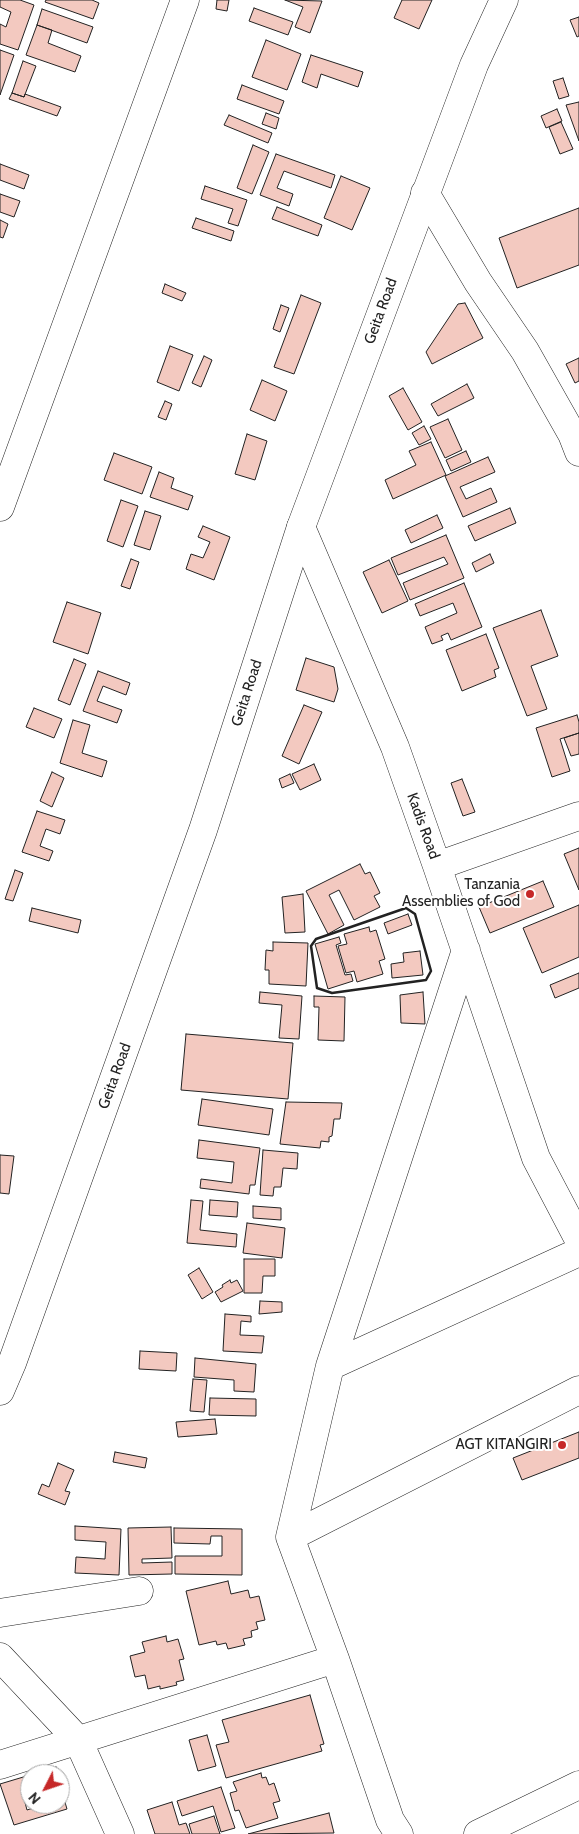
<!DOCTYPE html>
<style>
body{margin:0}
#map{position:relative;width:579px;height:1834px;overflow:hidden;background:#fff;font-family:Cabin,sans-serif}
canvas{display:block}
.north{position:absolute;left:20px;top:1764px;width:50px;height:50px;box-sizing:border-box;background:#fff;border:1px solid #a7a7a7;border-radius:50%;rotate:229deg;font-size:14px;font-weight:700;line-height:20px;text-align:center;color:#222}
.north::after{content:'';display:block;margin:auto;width:18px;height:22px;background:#c62828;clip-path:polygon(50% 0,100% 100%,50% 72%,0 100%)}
</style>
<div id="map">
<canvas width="579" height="1834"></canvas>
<div class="north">N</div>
</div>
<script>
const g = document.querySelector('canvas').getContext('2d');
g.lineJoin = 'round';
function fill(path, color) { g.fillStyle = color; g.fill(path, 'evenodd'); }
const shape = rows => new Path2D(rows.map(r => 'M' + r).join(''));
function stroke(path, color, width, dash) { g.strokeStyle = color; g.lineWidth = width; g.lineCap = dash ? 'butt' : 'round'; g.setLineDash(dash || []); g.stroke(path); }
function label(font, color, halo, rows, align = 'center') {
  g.font = font + ' Cabin,sans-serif'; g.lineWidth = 4; g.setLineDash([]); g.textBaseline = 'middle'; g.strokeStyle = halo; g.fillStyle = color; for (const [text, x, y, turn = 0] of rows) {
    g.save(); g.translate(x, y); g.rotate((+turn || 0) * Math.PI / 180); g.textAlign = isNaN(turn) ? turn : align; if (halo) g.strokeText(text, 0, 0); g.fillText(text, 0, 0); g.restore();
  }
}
const building = shape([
 [0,0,20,0,34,5,18,50,0,44,0,24,6,27,11,12,0,7,0,0],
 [46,0,92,0,99,3,93,19,45,2,46,0],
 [217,0,229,0,227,11,216,9,217,0],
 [285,0,322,1,310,33,295,27,303,7,285,0],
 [402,0,432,0,419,29,394,18,402,0],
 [254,8,293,22,288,35,249,21,254,8],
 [42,9,93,27,87,43,37,25,42,9],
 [579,17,579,36,577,37,570,20,579,17],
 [37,25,52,30,48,43,81,56,75,72,26,55,37,25],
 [266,40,301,54,287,90,252,77,266,40],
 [0,50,14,55,0,95,0,50],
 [311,55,363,72,358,87,321,74,317,88,302,82,311,55],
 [23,61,36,66,24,97,12,93,23,61],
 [563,78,569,96,559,99,553,81,563,78],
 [242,85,284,101,279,114,237,99,242,85],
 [12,93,24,97,25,94,61,107,57,116,9,99,12,93],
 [579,102,579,141,566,105,579,102],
 [557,109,562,121,546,128,541,116,557,109],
 [266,113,279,118,276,129,262,124,266,113],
 [229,115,272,133,268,143,224,125,229,115],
 [561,122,573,149,560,154,549,127,561,122],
 [253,145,269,152,252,194,237,188,253,145],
 [276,154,335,175,331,188,284,171,277,188,293,194,289,206,260,195,276,154],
 [0,164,29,175,24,189,0,180,0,164],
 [341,176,370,188,352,230,324,218,341,176],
 [205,186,247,200,238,226,228,223,233,209,201,199,205,186],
 [0,194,20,201,14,217,0,212,0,194],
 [277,207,322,225,318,236,272,219,277,207],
 [579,208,579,265,517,288,499,238,579,208],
 [196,218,234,231,231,241,192,228,196,218],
 [0,220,8,224,3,238,0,237,0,220],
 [165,284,186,293,182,301,162,293,165,284],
 [301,295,321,303,294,374,274,367,301,295],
 [465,303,483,338,432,364,426,352,458,304,465,303],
 [281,305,289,308,280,332,273,329,281,305],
 [170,346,193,355,179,391,157,382,170,346],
 [204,356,212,360,201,387,192,383,204,356],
 [579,358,579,381,575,383,566,364,579,358],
 [262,380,287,391,275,421,250,410,262,380],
 [467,384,474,398,438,416,431,404,467,384],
 [403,388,422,422,408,430,389,396,403,388],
 [165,401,172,404,166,420,158,417,165,401],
 [448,419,462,450,445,458,430,427,448,419],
 [424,426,431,439,419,445,412,433,424,426],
 [247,434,267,441,255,480,235,474,247,434],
 [431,442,446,475,393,499,385,480,416,465,409,451,431,442],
 [466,451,471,462,451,471,446,460,466,451],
 [114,453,152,467,142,494,104,480,114,453],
 [488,457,495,472,460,487,466,499,491,488,497,502,463,517,445,476,488,457],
 [159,472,174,478,171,488,193,496,188,510,150,497,159,472],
 [121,500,138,506,123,547,107,541,121,500],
 [510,508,516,523,475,541,468,526,510,508],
 [145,511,161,516,150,550,134,545,145,511],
 [437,515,443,528,411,543,405,530,437,515],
 [203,526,230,537,214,580,186,569,191,554,203,558,210,542,198,537,203,526],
 [446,535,464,578,410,600,403,583,448,564,444,557,398,575,391,558,446,535],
 [490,554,494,563,476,572,472,563,490,554],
 [131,559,139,562,130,589,121,586,131,559],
 [389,560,408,601,382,613,363,572,389,560],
 [464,583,482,627,451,640,448,633,441,636,443,640,432,644,425,627,457,613,453,603,420,616,415,604,464,583],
 [67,602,101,613,88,654,53,642,67,602],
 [541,610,558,656,531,666,547,709,527,716,493,628,541,610],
 [486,634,499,668,494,670,496,677,462,691,446,650,486,634],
 [306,658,334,667,338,689,334,702,296,690,306,658],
 [74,659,86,664,70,705,58,700,74,659],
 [98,671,130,683,126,695,103,686,97,701,122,710,117,723,83,711,98,671],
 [304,705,322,712,299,764,282,756,304,705],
 [34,708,62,719,54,738,26,727,34,708],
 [577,715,579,722,579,733,560,739,570,771,552,777,536,728,577,715],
 [73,720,90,725,82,753,107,761,102,777,60,763,73,720],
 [579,733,579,754,571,756,564,738,579,733],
 [314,764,321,780,300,790,292,774,314,764],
 [52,772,64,778,52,807,40,801,52,772],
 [290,774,294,783,282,788,279,779,290,774],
 [462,779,475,812,463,816,451,783,462,779],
 [37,811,65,820,60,834,46,829,40,846,53,851,49,861,22,852,37,811],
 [579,848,579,890,564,854,579,848],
 [360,864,365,874,370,872,380,893,374,896,380,907,354,920,339,890,329,895,344,925,328,934,306,891,360,864],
 [15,870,23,873,13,901,5,899,15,870],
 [543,881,554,907,490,933,479,907,543,881],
 [303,894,305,932,285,933,282,897,303,894],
 [579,905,579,957,542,973,523,928,579,905],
 [32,908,81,920,78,933,29,921,32,908],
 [408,914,412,925,388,934,384,923,408,914],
 [369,927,370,932,376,930,385,959,379,961,383,974,357,982,354,971,346,973,338,946,347,944,344,934,369,927],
 [339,937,341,943,336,945,345,975,351,974,353,981,328,989,315,944,339,937],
 [273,942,308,943,306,986,269,984,269,970,265,970,266,950,273,951,273,942],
 [420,951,423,975,392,978,391,964,404,962,403,953,420,951],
 [579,973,579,988,555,998,550,985,579,973],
 [260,992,302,996,299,1039,279,1038,282,1005,259,1003,260,992],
 [423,992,425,1024,401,1023,400,995,423,992],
 [314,996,345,997,344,1041,318,1040,319,1007,314,1007,314,996],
 [186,1034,293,1043,288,1099,181,1090,186,1034],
 [202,1099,273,1109,269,1135,198,1125,202,1099],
 [286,1102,342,1103,340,1119,334,1119,332,1136,329,1137,329,1142,321,1141,320,1148,280,1144,286,1102],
 [199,1140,260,1148,255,1185,250,1185,249,1194,200,1188,201,1179,232,1183,234,1162,197,1158,199,1140],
 [263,1150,298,1153,297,1169,283,1168,281,1187,274,1187,273,1196,260,1195,263,1150],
 [0,1155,14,1156,9,1194,0,1193,0,1155],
 [191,1200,203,1201,200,1230,237,1234,236,1247,187,1243,191,1200],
 [210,1200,238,1202,237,1217,209,1215,210,1200],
 [253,1206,281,1208,281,1220,253,1218,253,1206],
 [247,1223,285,1228,282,1258,243,1253,247,1223],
 [244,1259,275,1259,275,1276,263,1276,262,1293,244,1293,244,1259],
 [199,1268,213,1292,202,1299,188,1275,199,1268],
 [230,1280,231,1283,237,1280,243,1291,221,1302,215,1292,223,1287,222,1285,230,1280],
 [260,1301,282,1302,282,1312,259,1314,260,1301],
 [225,1314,251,1316,251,1322,241,1321,240,1335,264,1336,262,1353,223,1351,225,1314],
 [140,1351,177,1353,176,1371,139,1369,140,1351],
 [195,1358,256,1364,254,1392,234,1391,234,1380,194,1377,195,1358],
 [193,1379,207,1380,204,1412,190,1411,193,1379],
 [210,1398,256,1399,256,1416,209,1415,210,1398],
 [215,1419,217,1434,178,1437,176,1422,215,1419],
 [579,1432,579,1458,522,1480,513,1458,579,1432],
 [115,1452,147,1458,145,1468,113,1462,115,1452],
 [58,1463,74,1470,65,1491,70,1492,65,1505,38,1494,42,1484,49,1487,58,1463],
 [75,1526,121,1529,119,1575,75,1573,76,1557,105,1559,106,1542,75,1540,75,1526],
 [171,1527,172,1558,142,1559,142,1563,172,1562,172,1574,129,1575,128,1528,171,1527],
 [174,1528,242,1529,242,1575,175,1574,175,1556,222,1556,222,1536,211,1536,210,1544,174,1543,174,1528],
 [228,1581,231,1594,248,1590,250,1598,259,1596,265,1620,256,1622,258,1629,251,1631,252,1637,243,1639,245,1645,228,1649,226,1643,217,1645,216,1641,199,1645,186,1591,228,1581],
 [166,1636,167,1642,178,1639,184,1659,179,1660,184,1680,176,1682,177,1685,160,1689,160,1686,148,1689,145,1675,135,1677,130,1656,145,1652,142,1642,166,1636],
 [310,1695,324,1744,320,1745,322,1751,226,1778,216,1745,229,1742,222,1720,310,1695],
 [207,1735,216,1766,198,1771,189,1740,207,1735],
 [56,1767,58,1774,33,1774,56,1767],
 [261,1773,262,1778,266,1777,269,1785,274,1783,280,1801,273,1803,278,1818,246,1828,239,1810,235,1811,230,1793,237,1791,233,1782,261,1773],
 [30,1775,30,1793,23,1795,27,1810,46,1804,60,1804,60,1800,64,1799,67,1809,14,1825,0,1784,30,1775],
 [221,1787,235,1828,221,1832,213,1806,182,1816,177,1801,221,1787],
 [172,1802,179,1825,186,1823,190,1834,155,1834,147,1810,172,1802],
 [329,1813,334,1833,248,1834,329,1813],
 [214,1816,220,1834,192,1834,189,1824,214,1816]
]);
const minor = shape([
 [425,193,478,282,525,351,572,434,579,452],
 [0,507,185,0],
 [301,527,395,747,437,866,536,1158,579,1240],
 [437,866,579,816],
 [330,1366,579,1252],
 [290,1537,579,1390],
 [0,1613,139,1591],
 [0,1657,78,1740,120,1834],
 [0,1765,335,1659],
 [399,1834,390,1820,335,1659,290,1537,330,1366,466,950],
 [478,1834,579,1785]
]);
const major = shape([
 [0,1391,12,1363,203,830,301,527,474,65,504,0]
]);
const wall = shape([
 [406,908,415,914,431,971,426,980,332,993,317,988,311,946,316,939,406,908]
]);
const markers = [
 [530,894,5,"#c62828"],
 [562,1445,5,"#c62828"]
];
const streetNames = [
 ["Geita Road",381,311,-70],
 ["Geita Road",247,693,-72],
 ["Kadis Road",423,826,70],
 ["Geita Road",115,1076,-70]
];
const poiNames = [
 ["Tanzania",520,885],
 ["Assemblies of God",520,902],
 ["AGT KITANGIRI",552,1445]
];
fill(building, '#f3c9c0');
stroke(building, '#222', 1);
stroke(minor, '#222', 29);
stroke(major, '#222', 29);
stroke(minor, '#fff', 28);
stroke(major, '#fff', 28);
stroke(wall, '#222', 2.5);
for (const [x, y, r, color] of markers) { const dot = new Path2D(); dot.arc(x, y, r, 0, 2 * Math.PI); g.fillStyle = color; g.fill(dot); stroke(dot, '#fff', 2); }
label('15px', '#222', '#fff', streetNames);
label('15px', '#222', '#fff', poiNames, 'right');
</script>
